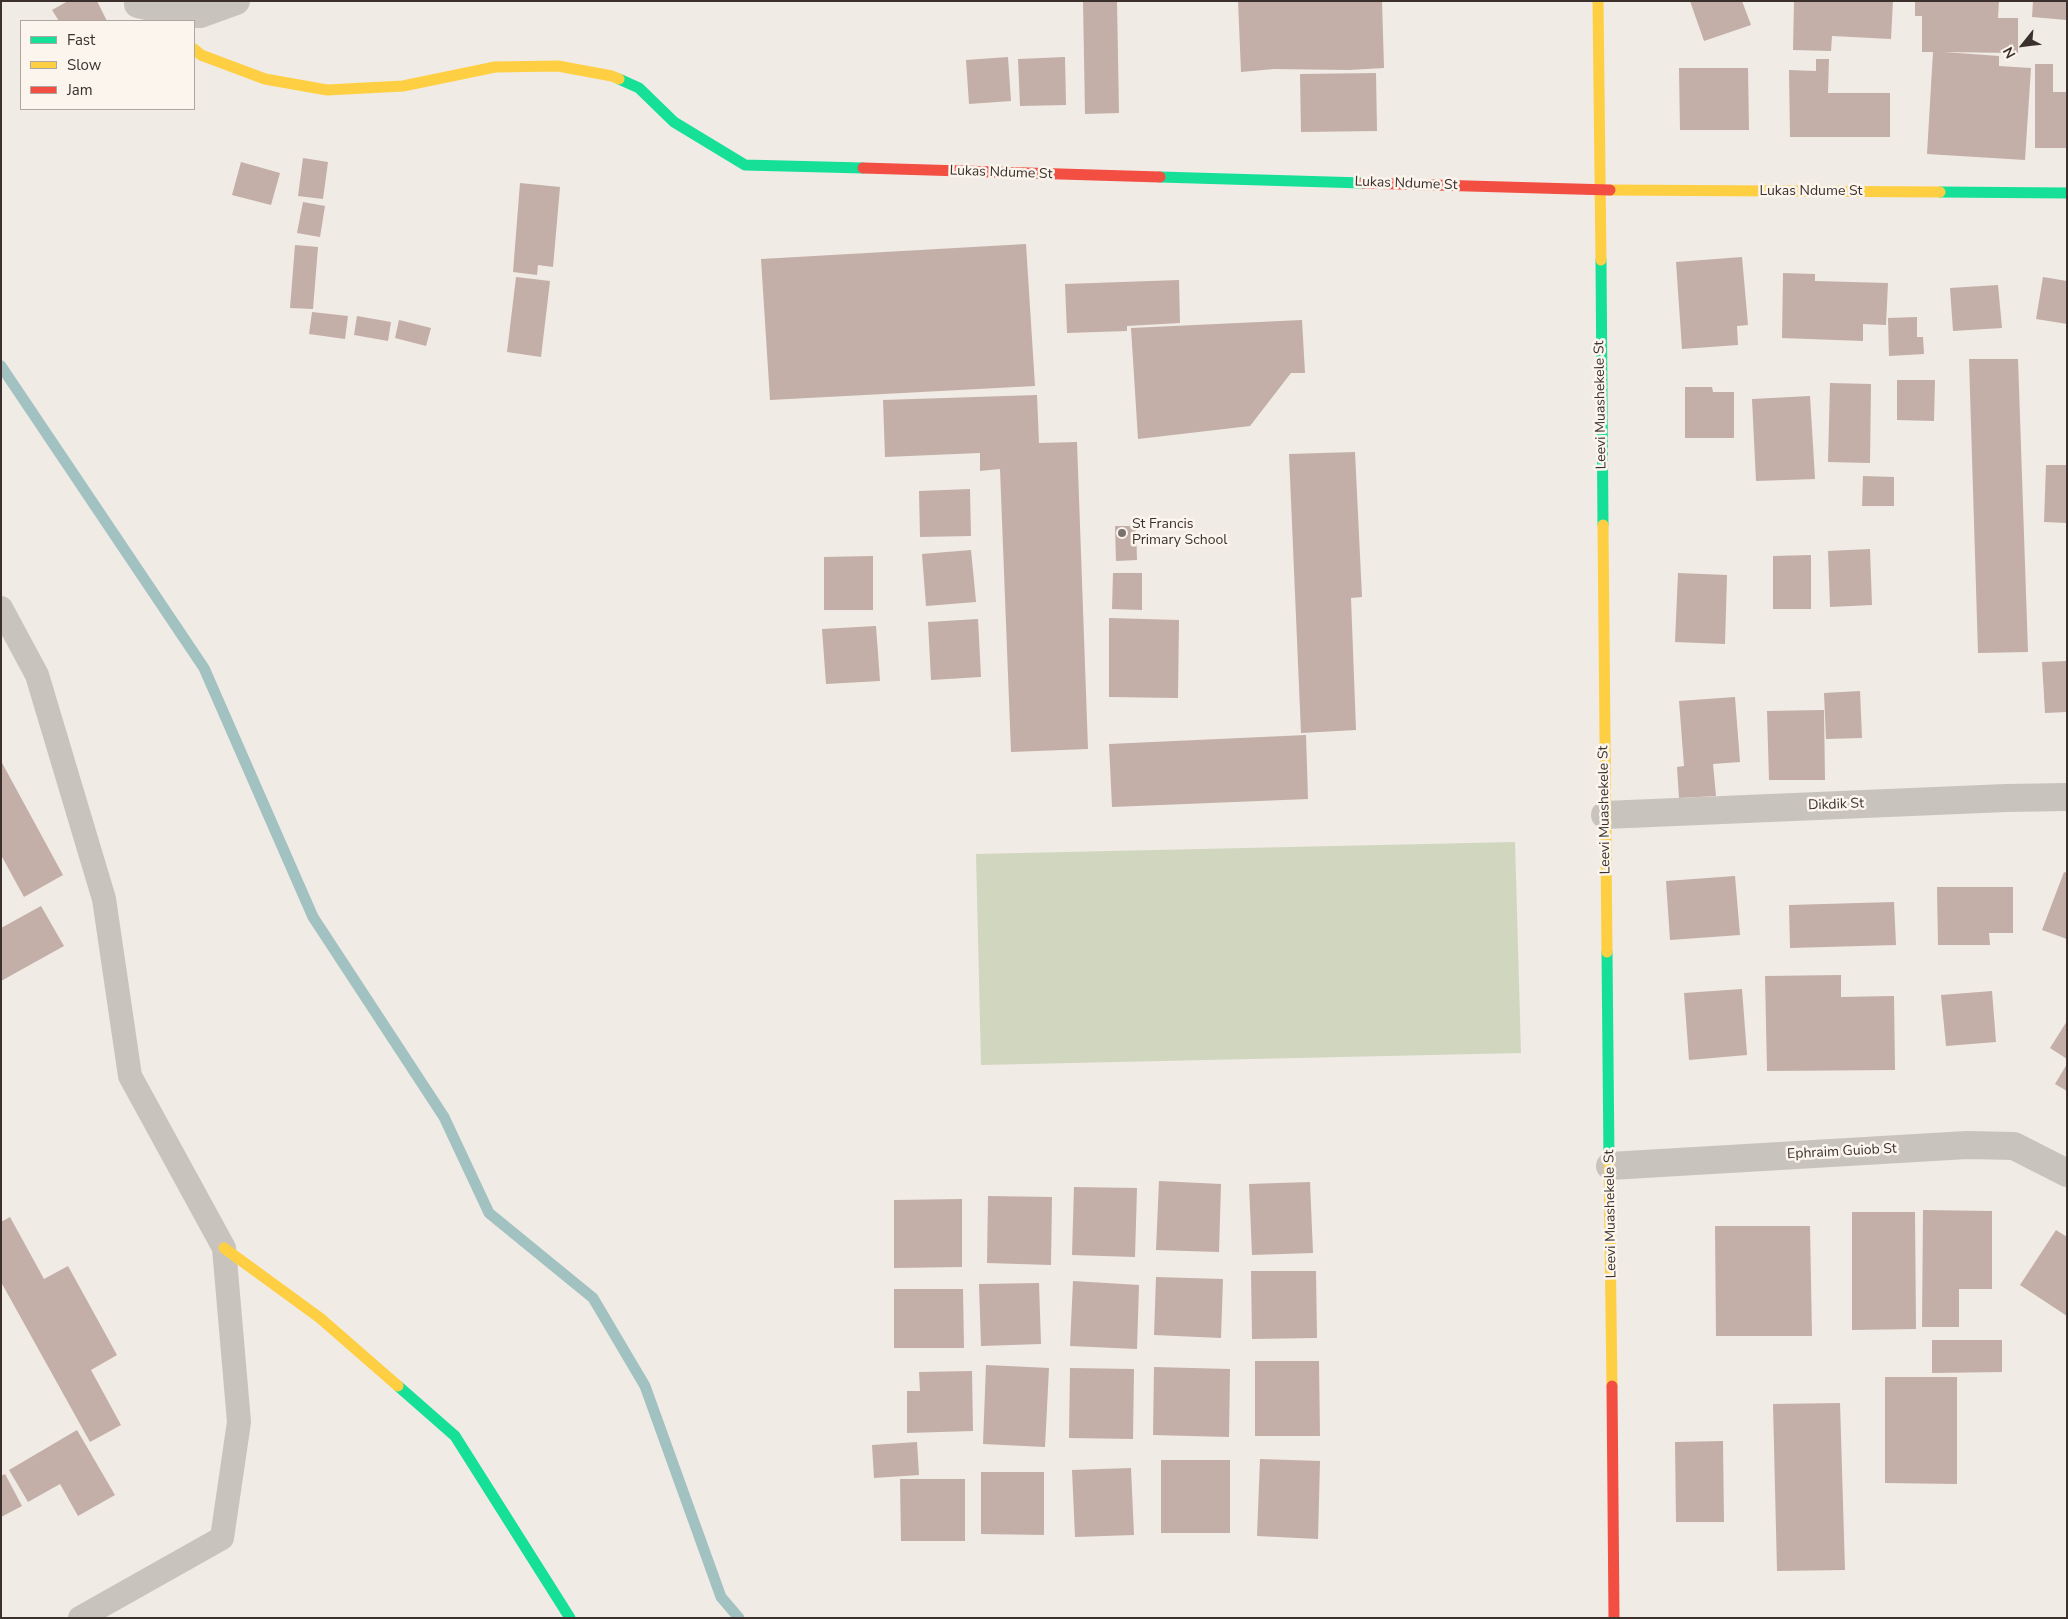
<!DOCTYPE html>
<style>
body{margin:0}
#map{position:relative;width:2068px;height:1619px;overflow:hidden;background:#f0ebe5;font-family:"Nunito Sans",sans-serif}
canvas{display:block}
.frame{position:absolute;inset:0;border:2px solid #3b302b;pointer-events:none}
.legend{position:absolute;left:20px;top:20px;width:175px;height:90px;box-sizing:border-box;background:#fbf5ee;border:1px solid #aea6a0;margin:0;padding:6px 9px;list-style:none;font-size:15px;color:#3b302b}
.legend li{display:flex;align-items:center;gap:10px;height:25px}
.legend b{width:25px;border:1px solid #aea6a0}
.north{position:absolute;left:1998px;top:20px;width:50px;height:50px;-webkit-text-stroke:4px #fbf5ee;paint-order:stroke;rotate:241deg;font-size:14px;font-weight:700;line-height:20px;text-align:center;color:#3b302b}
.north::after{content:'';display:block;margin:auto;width:18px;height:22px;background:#3b302b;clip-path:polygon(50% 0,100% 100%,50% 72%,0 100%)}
</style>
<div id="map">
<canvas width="2068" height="1619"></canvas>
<div class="frame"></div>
<ul class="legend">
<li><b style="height:6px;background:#16e098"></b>Fast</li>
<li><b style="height:6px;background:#ffcf43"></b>Slow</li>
<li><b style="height:6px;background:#f24e42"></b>Jam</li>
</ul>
<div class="north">N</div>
</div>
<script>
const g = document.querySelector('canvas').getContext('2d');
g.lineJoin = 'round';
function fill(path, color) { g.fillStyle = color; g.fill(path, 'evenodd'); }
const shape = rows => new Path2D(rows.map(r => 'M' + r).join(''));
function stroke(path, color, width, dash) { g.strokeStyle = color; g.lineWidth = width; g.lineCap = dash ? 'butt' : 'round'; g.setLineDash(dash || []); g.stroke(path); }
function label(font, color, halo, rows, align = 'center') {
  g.font = font + ' "Nunito Sans",sans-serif'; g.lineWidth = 5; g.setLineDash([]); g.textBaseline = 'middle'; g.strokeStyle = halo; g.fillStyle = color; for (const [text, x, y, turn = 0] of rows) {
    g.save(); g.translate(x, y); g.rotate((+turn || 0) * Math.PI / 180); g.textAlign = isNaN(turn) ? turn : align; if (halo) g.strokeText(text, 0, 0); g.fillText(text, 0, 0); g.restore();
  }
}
const green = shape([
 [1515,842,1521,1053,981,1065,976,854]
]);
const stream = shape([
 [1,366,204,668,313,917,444,1117,489,1213,593,1298,645,1386,721,1597,739,1618]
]);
const building = shape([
 [68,1,97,1,107,21,59,21,52,10],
 [1083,1,1117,1,1119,113,1085,114],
 [1238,1,1382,1,1384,68,1349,70,1274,69,1241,72],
 [1690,1,1742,1,1751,25,1704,41],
 [1794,1,1893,1,1891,39,1832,36,1831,51,1793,50],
 [1915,1,1999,1,1998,18,2018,18,2018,53,1944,52,1999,56,1999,66,2031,68,2025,160,1927,154,1933,52,1922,52,1922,16,1915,16],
 [2033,1,2067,1,2067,20,2032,17],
 [1008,57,1011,101,969,104,966,60],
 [1065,57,1066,105,1020,106,1018,59],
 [1816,59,1829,59,1828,93,1890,93,1890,137,1790,137,1789,70,1816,71],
 [2035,64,2053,64,2053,92,2067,92,2067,148,2035,148],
 [1679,68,1748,68,1749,130,1680,130],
 [1376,73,1377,131,1301,132,1300,74],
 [303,158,328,162,323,199,298,196],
 [241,162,280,173,271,205,232,195],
 [520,183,560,187,553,267,538,265,537,275,513,272],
 [303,202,325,206,320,237,297,233],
 [1026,244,1035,386,770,400,761,259],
 [295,245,318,247,313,309,290,308],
 [1742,257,1748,325,1737,326,1738,345,1682,349,1676,262],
 [1783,273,1815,274,1815,281,1888,283,1886,325,1863,324,1863,341,1782,338],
 [516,277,550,281,541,357,507,352],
 [2043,277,2067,281,2067,324,2036,319],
 [1179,280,1180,323,1127,326,1127,331,1067,333,1065,284],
 [1998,285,2002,328,1953,331,1950,288],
 [312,312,348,316,345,339,309,334],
 [357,316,391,322,388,341,354,335],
 [1917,317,1917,337,1923,337,1924,354,1889,356,1888,318],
 [399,320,431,328,426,346,395,338],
 [1302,320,1305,373,1291,373,1250,426,1138,439,1131,328],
 [1969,359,2018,359,2028,652,1978,653],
 [1897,380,1935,380,1934,421,1897,420],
 [1830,383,1871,384,1870,463,1828,462],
 [1685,387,1712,387,1713,392,1734,392,1734,438,1685,438],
 [1037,395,1039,443,1077,442,1088,749,1011,752,1000,469,980,471,980,453,885,457,883,400],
 [1810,396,1815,479,1756,481,1752,399],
 [1355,452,1362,597,1351,598,1356,730,1301,733,1289,454],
 [2046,465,2067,465,2067,523,2044,522],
 [1863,476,1894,477,1894,506,1862,506],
 [970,489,971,536,920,537,919,491],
 [1115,526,1136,526,1137,560,1116,561],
 [1870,549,1872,605,1830,607,1828,551],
 [971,550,976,602,926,606,922,554],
 [1811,555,1811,609,1773,609,1773,556],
 [873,556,873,610,824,610,824,557],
 [1113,573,1142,573,1142,610,1112,609],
 [1678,573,1727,575,1725,644,1675,642],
 [1109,618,1179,620,1178,698,1109,697],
 [978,619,981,677,931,680,928,622],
 [876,626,880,681,826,684,822,629],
 [2067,661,2067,712,2045,713,2042,662],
 [1860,691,1862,738,1826,739,1824,693],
 [1735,697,1740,762,1713,764,1716,796,1679,798,1677,767,1684,766,1679,701],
 [1824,710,1825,780,1769,780,1767,711],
 [1306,735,1308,799,1112,807,1109,744],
 [1,761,63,875,24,897,1,855],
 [2064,872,2067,873,2067,939,2042,930],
 [1735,876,1740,935,1670,940,1666,881],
 [1937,887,2013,887,2013,933,1989,933,1990,945,1938,945],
 [1894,902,1896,945,1790,948,1789,905],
 [41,906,64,946,1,981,1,928],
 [1841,975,1841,997,1894,996,1895,1070,1767,1071,1765,976],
 [1742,989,1747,1055,1689,1060,1684,993],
 [1992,991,1996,1042,1946,1046,1941,995],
 [2067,1021,2067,1059,2050,1048],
 [2067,1064,2067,1091,2055,1084],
 [1159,1181,1221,1184,1219,1252,1156,1250],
 [1310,1182,1313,1253,1252,1255,1249,1184],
 [1074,1187,1137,1188,1135,1257,1072,1255],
 [988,1196,1052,1197,1051,1265,987,1263],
 [962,1199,962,1267,894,1268,894,1200],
 [1923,1210,1992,1211,1992,1289,1959,1289,1959,1327,1922,1327],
 [1852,1212,1915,1212,1916,1329,1852,1330],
 [10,1217,44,1279,68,1266,117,1355,91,1370,121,1425,90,1442,1,1282,1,1222],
 [1715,1226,1810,1226,1812,1336,1716,1336],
 [2056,1230,2067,1237,2067,1316,2020,1285],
 [1251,1271,1316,1271,1317,1338,1252,1339],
 [1156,1277,1223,1279,1221,1338,1154,1335],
 [1073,1281,1139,1285,1137,1349,1070,1346],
 [1039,1283,1041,1344,981,1346,979,1284],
 [894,1289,963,1289,964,1348,894,1348],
 [1932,1340,2002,1340,2002,1372,1932,1373],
 [1255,1361,1319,1361,1320,1436,1255,1436],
 [986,1365,1049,1368,1045,1447,983,1444],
 [1154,1367,1230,1369,1229,1437,1153,1435],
 [1070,1368,1134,1369,1133,1439,1069,1438],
 [972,1371,973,1431,907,1433,907,1391,920,1391,919,1372],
 [1885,1377,1957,1377,1957,1484,1885,1483],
 [1840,1403,1845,1570,1777,1571,1773,1404],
 [77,1430,115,1495,78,1516,60,1484,28,1502,9,1470],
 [1723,1441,1724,1522,1676,1522,1675,1442],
 [917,1442,919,1475,874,1478,872,1445],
 [1260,1459,1320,1461,1318,1539,1257,1536],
 [1161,1460,1230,1460,1230,1533,1161,1533],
 [1131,1468,1134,1535,1075,1537,1072,1470],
 [981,1472,1044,1472,1044,1535,981,1534],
 [5,1474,22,1506,1,1517,1,1476],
 [900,1479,965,1479,965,1541,901,1541]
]);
const lane = shape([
 [1,608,37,675,104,899,130,1076,224,1248,239,1422,222,1538,80,1618]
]);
const street = shape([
 [138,4,178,13,200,14,236,1],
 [1605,815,2006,798,2067,797],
 [1610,1166,1967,1145,2014,1146,2067,1173]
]);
const fast = shape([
 [619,79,639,88,674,122,745,165,863,168],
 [1160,177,1363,183],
 [1940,192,2067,193],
 [1601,260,1603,525],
 [1607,952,1609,1160],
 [398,1386,455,1436,570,1618]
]);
const slow = shape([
 [1598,1,1601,260],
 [194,49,201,55,265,79,327,90,403,86,495,67,558,66,612,76,619,79],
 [1610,190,1940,192],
 [1603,525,1607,952],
 [1609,1160,1612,1386],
 [224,1248,320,1318,398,1386]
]);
const jam = shape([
 [863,168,1160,177],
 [1363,183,1610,190],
 [1612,1386,1614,1618]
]);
const markers = [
 [1122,533,5,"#7a716c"]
];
const streetNames = [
 ["Lukas Ndume St",1001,173,2],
 ["Lukas Ndume St",1406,184,2],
 ["Lukas Ndume St",1811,192],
 ["Leevi Muashekele St",1601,405,-91],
 ["Dikdik St",1836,805,-2],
 ["Leevi Muashekele St",1605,810,-91],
 ["Ephraim Guiob St",1842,1152,-3],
 ["Leevi Muashekele St",1611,1214,-91]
];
const poiNames = [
 ["St Francis",1132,525],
 ["Primary School",1132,541]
];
fill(green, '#d1d6bf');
stroke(stream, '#a1c2c1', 11);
fill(building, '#c3afa7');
stroke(lane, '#c9c3be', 24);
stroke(street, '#c9c3be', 28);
stroke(fast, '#16e098', 11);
stroke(slow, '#ffcf43', 11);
stroke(jam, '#f24e42', 11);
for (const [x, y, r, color] of markers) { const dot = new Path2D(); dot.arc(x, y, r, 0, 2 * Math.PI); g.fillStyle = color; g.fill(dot); stroke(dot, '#fbf5ee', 2); }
label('14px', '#3b302b', '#fbf5ee', streetNames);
label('14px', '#3b302b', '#fbf5ee', poiNames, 'left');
</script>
